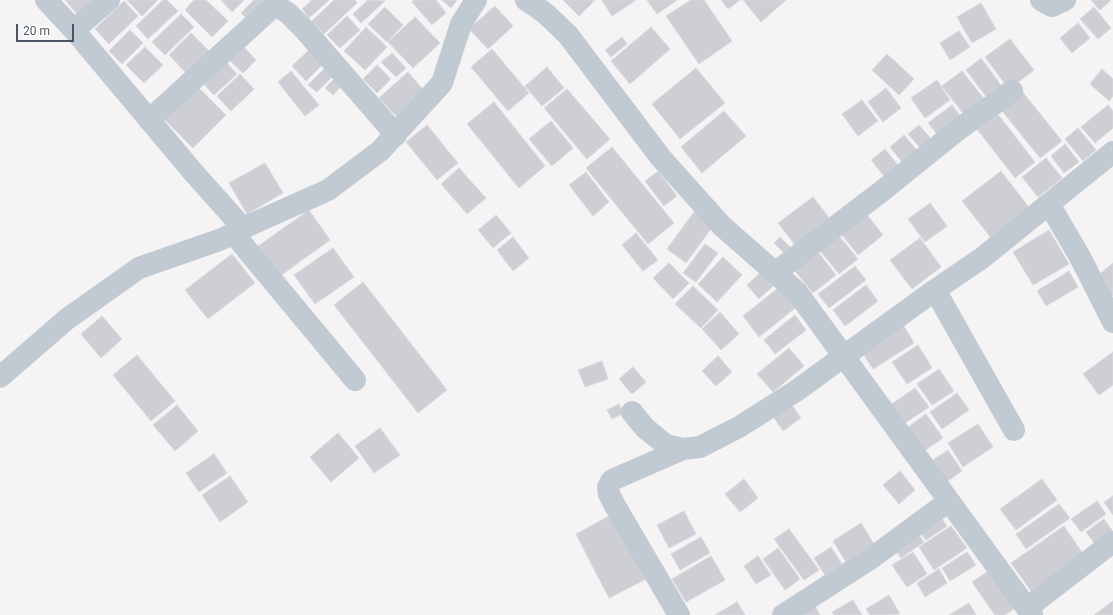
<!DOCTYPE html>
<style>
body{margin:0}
#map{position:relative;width:1113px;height:615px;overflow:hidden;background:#f5f3f3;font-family:Roboto,sans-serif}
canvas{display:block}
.scale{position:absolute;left:16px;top:24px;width:58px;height:18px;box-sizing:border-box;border:2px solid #4a5661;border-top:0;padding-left:5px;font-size:12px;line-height:14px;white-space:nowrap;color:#4a5661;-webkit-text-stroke:3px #fff;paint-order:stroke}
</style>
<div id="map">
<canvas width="1113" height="615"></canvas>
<div class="scale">20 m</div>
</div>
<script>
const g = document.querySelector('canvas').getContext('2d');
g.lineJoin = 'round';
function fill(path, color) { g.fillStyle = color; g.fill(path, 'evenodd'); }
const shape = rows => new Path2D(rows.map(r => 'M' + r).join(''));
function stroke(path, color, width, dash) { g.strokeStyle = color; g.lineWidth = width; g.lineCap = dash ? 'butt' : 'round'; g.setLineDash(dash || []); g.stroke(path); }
const building = shape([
 [65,0,93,0,77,14,65,0],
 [127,0,158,0,142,16,127,0],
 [163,0,167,0,178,11,148,39,136,26,163,0],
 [194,0,206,0,228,21,212,37,185,10,194,0],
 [221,0,244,0,232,12,221,0],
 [254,0,270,0,249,21,241,13,254,0],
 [312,0,329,0,309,18,302,9,312,0],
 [334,0,355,0,357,3,324,34,312,21,334,0],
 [368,0,385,1,361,23,353,14,368,0],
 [414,0,436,0,446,13,432,25,412,2,414,0],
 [442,0,457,0,451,8,442,0],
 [563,0,595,0,579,16,563,0],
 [602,0,636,0,612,16,602,0],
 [647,0,677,0,657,14,647,0],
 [691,0,704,0,732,41,699,64,666,16,691,0],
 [721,0,740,0,728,9,721,0],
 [743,0,786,0,761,22,743,0],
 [1091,0,1111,0,1100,10,1091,0],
 [124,1,138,16,109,44,95,29,124,1],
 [981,3,996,29,972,43,957,17,981,3],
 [495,6,513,26,488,49,469,29,495,6],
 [385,7,403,25,387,42,368,24,385,7],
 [1094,7,1111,28,1098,39,1080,19,1094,7],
 [181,14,194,27,165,55,152,42,181,14],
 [347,16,360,30,340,48,327,35,347,16],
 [415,17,440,43,413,68,388,42,415,17],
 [1078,23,1090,38,1072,53,1060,38,1078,23],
 [366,27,387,47,365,70,344,51,366,27],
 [651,27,670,49,630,84,611,61,651,27],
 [130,30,143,43,122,64,109,51,130,30],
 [959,31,970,47,950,60,940,43,959,31],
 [191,33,213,55,190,77,169,55,191,33],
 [622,37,627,44,611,57,605,50,622,37],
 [1010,39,1034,70,1009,89,985,57,1010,39],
 [240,43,256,60,243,73,226,57,240,43],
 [313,46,327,60,306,81,292,66,313,46],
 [145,47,163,65,144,83,126,65,145,47],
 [492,49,529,93,508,111,471,67,492,49],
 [392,53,406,68,396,77,381,62,392,53],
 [887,54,914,79,899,95,872,70,887,54],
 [981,58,1003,88,988,99,966,70,981,58],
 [223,59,237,74,214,95,200,80,223,59],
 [328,65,336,73,317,92,308,85,328,65],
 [377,65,391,79,377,93,363,79,377,65],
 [547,67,564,88,542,106,525,86,547,67],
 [696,68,725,103,680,139,652,104,696,68],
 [1102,69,1113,79,1113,96,1109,101,1090,84,1102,69],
 [291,71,319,105,305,116,278,82,291,71],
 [962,71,985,100,965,116,942,86,962,71],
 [408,72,425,92,397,117,379,98,408,72],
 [240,74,254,89,231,111,217,96,240,74],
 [337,76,344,83,333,95,325,88,337,76],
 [937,80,950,100,925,118,911,98,937,80],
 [194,83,226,115,193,148,161,116,194,83],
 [886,88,901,108,883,122,868,102,886,88],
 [567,89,610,139,587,159,544,108,567,89],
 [1021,90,1062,141,1040,158,999,107,1021,90],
 [862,100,878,121,858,136,842,114,862,100],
 [494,102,545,166,519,188,467,124,494,102],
 [952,105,964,121,941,139,928,123,952,105],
 [1108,105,1113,111,1113,128,1095,143,1081,127,1108,105],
 [993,108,1035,162,1015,178,973,124,993,108],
 [724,111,746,136,702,173,681,147,724,111],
 [551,121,573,148,552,166,529,139,551,121],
 [427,125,458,163,437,180,406,142,427,125],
 [919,125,933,141,922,150,908,134,919,125],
 [1078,128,1096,150,1083,161,1065,139,1078,128],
 [904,135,921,155,906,167,890,147,904,135],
 [1065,144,1079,162,1064,173,1051,156,1065,144],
 [612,147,674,223,648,244,586,168,612,147],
 [885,149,902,170,888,181,871,160,885,149],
 [1046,158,1062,178,1038,197,1022,177,1046,158],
 [265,163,283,193,247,214,229,183,265,163],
 [459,168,486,198,467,214,441,184,459,168],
 [658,171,677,196,664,206,645,181,658,171],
 [1001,171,1031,210,992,239,962,201,1001,171],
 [586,172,609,202,593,216,569,185,586,172],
 [813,197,830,219,795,245,778,223,813,197],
 [930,203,947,226,925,242,908,219,930,203],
 [309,210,330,240,276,279,254,249,309,210],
 [864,211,883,235,858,255,839,231,864,211],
 [694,212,713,226,686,263,667,249,694,212],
 [496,215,511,233,493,248,478,230,496,215],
 [1049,230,1069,264,1033,285,1013,252,1049,230],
 [836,232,858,259,839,274,817,247,836,232],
 [636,233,658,260,643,271,622,245,636,233],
 [513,237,529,258,513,271,497,250,513,237],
 [780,237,793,250,787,256,774,243,780,237],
 [920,238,941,267,912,289,890,260,920,238],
 [705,244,718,253,696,282,683,273,705,244],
 [814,247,836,275,813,293,791,266,814,247],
 [333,248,354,277,315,304,294,275,333,248],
 [232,254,255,283,208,319,185,290,232,254],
 [723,257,742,275,717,302,698,284,723,257],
 [669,263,689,283,673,299,653,278,669,263],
 [1113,263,1113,295,1110,298,1094,279,1113,263],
 [855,266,866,280,829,308,818,294,855,266],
 [1069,271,1078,287,1046,306,1037,291,1069,271],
 [761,272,773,286,759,299,747,285,761,272],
 [363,282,447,390,418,413,334,305,363,282],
 [783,284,799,305,759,337,743,316,783,284],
 [866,285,878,301,845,326,833,310,866,285],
 [693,286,718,310,701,328,675,304,693,286],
 [720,312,739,334,721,350,702,329,720,312],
 [795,315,806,330,775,354,764,340,795,315],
 [102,316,122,339,101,358,81,334,102,316],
 [904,326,914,343,873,369,862,352,904,326],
 [918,345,932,368,907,384,892,362,918,345],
 [789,348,804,366,773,392,757,374,789,348],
 [1113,352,1113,385,1099,395,1083,374,1113,352],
 [137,355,175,401,151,421,113,375,137,355],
 [718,356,732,372,716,386,702,371,718,356],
 [602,361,608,379,585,387,578,370,602,361],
 [633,367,646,382,632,394,619,379,633,367],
 [939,369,954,391,932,405,917,384,939,369],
 [915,388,929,407,902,425,889,406,915,388],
 [957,393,969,410,942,429,930,412,957,393],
 [790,403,801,418,783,431,772,415,790,403],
 [619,404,624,413,612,419,607,410,619,404],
 [177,405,198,431,175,451,153,425,177,405],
 [926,414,943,438,921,453,904,430,926,414],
 [978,424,993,447,963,467,948,443,978,424],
 [380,428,400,455,374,473,355,446,380,428],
 [338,433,359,458,331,482,310,457,338,433],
 [948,450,962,471,945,483,930,462,948,450],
 [214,454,227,473,199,492,186,473,214,454],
 [900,471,915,490,899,504,883,485,900,471],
 [230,476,248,502,220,522,202,495,230,476],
 [744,479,758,498,740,512,725,494,744,479],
 [1042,479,1057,500,1016,530,1000,509,1042,479],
 [1113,496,1113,515,1104,502,1113,496],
 [1097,501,1106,514,1081,532,1071,519,1097,501],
 [1059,504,1070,518,1026,549,1016,534,1059,504],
 [684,511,696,534,669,548,657,525,684,511],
 [615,513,648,578,609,598,576,534,615,513],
 [938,513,947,526,926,540,917,528,938,513],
 [1104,519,1113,532,1095,544,1086,532,1104,519],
 [861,523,874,544,846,562,833,541,861,523],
 [951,526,967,548,934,570,919,547,951,526],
 [1064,526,1083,554,1031,591,1011,563,1064,526],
 [789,529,819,570,804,580,774,539,789,529],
 [915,529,924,542,901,558,892,545,915,529],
 [701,537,710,553,680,570,671,554,701,537],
 [831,547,842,564,825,575,814,558,831,547],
 [778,548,800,579,785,590,763,559,778,548],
 [913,552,927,574,907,587,892,565,913,552],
 [967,552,976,565,950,581,942,568,967,552],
 [711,556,725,580,686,602,672,579,711,556],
 [758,556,771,575,756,584,744,566,758,556],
 [939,569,947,583,925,597,917,583,939,569],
 [990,570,1017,607,1005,615,995,615,972,582,990,570],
 [889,595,900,614,870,615,866,609,889,595],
 [853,600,862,615,834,615,832,612,853,600],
 [1113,601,1113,615,1094,615,1113,601],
 [737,602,745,615,715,615,737,602],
 [969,603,976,615,949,615,969,603],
 [815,606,820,615,801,615,815,606]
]);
const street = shape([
 [46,0,74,30,193,172,243,228],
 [526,0,545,13,568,35,661,158,722,226,797,292,1032,615],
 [1041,0,1052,6,1065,0],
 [74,30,109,0],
 [149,120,275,5,288,13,304,29,396,135],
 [1049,204,1080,257,1113,322],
 [233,233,355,380],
 [776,272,882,191,959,129,1012,91],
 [935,290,1014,430],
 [0,377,67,319,139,268,222,239,243,228,328,190,380,151,442,83,461,24,476,0],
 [632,412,645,428,666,445,683,449,700,447,739,427,796,391,935,290,982,258,1113,152],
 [1027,608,1113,542],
 [679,615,614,504,609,494,608,487,612,480,683,449],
 [783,615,873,557,949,501]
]);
fill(building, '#cdcfd5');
stroke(building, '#d7d9de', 1);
stroke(street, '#c1cad2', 22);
</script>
